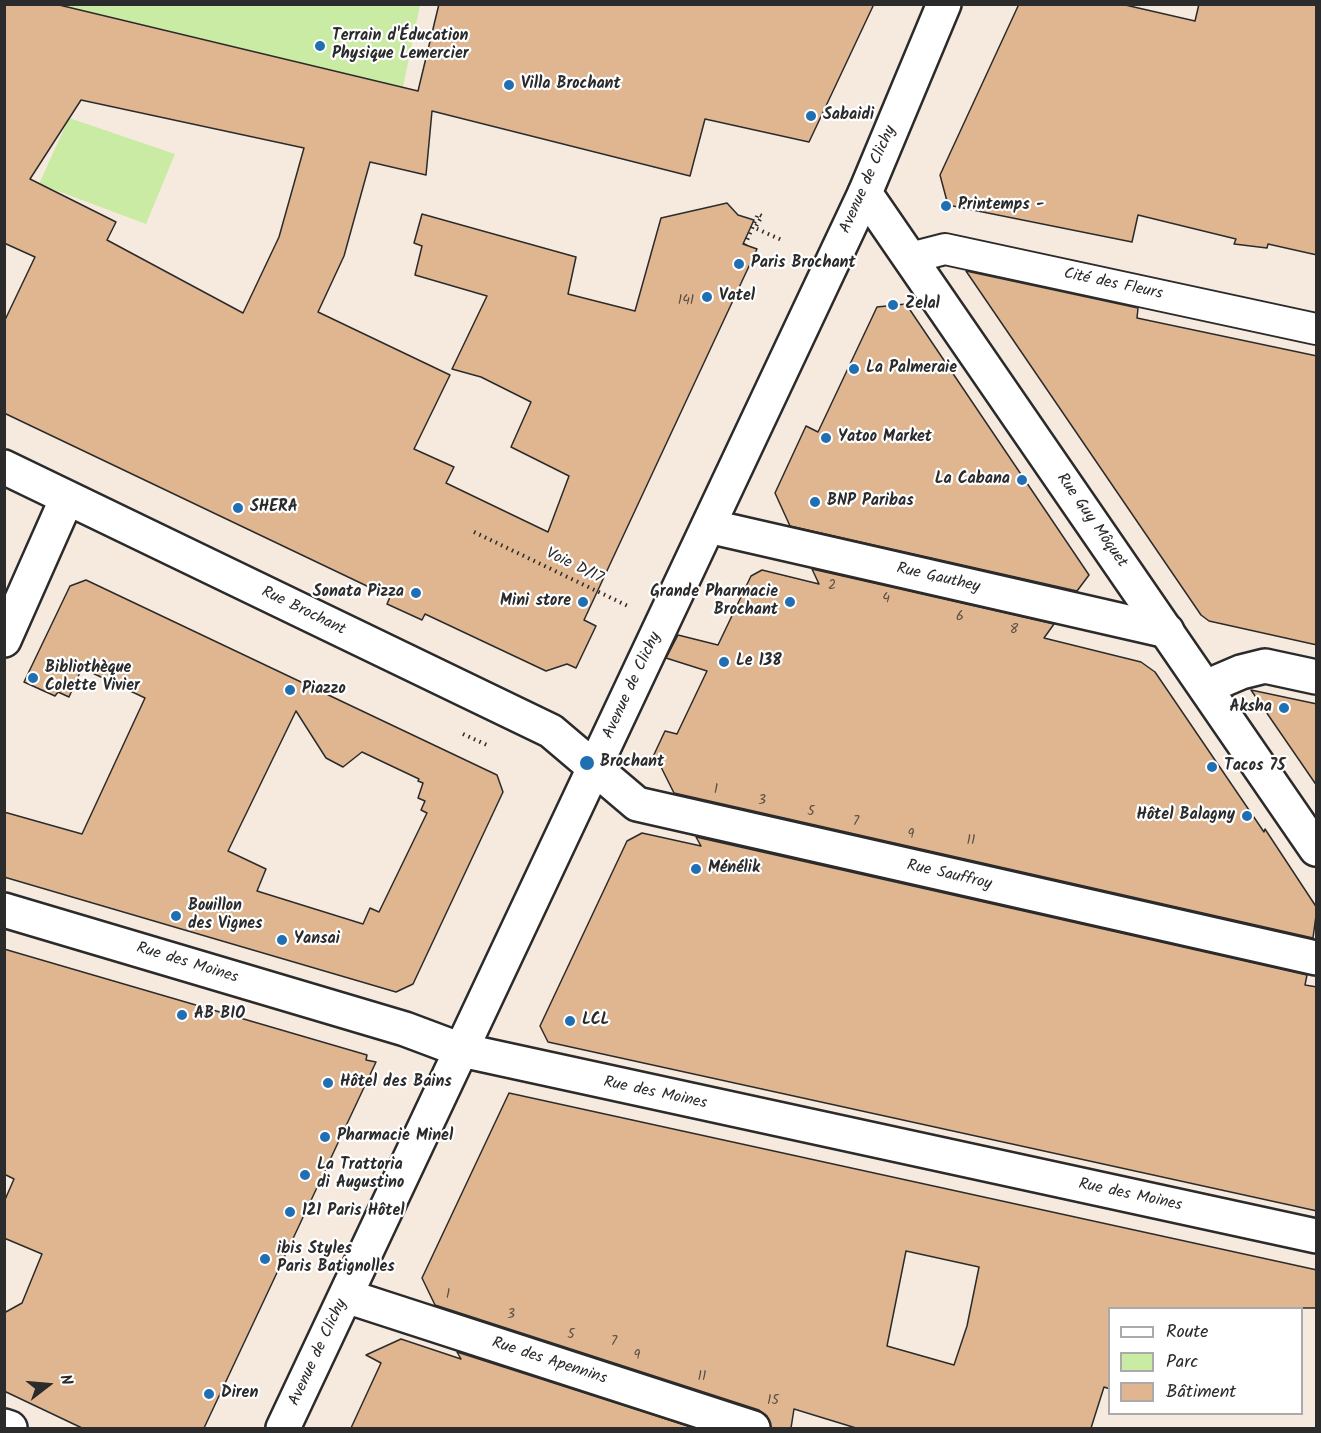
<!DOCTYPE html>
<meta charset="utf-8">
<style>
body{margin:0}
#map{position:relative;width:1321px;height:1433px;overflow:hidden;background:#f6e9de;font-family:Kalam,sans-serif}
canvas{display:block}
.frame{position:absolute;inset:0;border:6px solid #2b2b2b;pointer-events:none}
.legend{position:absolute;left:1108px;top:1307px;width:195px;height:108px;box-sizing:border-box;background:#fff;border:2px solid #aaa;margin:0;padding:8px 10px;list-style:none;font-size:18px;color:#2b2b2b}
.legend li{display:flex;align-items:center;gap:12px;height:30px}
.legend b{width:30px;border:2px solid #aaa}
.north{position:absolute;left:18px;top:1355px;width:60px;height:60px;-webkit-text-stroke:4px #fff;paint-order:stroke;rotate:74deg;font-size:16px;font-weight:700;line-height:24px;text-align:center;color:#2b2b2b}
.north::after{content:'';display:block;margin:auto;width:21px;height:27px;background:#2b2b2b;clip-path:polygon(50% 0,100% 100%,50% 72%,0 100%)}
</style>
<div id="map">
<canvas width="1321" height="1433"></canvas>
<div class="frame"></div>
<ul class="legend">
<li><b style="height:8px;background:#fff"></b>Route</li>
<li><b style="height:16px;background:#c9eba3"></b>Parc</li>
<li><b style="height:16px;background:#e0b691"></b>Bâtiment</li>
</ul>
<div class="north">N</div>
</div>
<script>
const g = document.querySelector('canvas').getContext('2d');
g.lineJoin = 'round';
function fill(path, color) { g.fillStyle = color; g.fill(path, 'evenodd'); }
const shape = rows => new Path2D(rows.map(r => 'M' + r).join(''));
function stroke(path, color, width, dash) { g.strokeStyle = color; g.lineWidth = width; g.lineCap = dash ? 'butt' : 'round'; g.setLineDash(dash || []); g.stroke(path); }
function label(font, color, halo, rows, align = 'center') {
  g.font = font + ' Kalam,sans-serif'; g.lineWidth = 4.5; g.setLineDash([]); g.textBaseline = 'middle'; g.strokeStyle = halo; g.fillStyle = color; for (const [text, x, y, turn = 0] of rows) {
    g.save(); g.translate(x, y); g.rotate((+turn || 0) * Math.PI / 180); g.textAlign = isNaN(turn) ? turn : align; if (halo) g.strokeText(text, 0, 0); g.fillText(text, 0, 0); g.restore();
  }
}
const green = shape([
 [55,5,420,5,403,87],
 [69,118,175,154,146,224,39,184]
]);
const building = shape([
 [4,4,55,4,418,91,439,4,874,4,809,142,705,119,690,176,432,111,426,175,370,162,344,256,318,312,450,375,414,449,454,467,446,483,548,532,569,476,511,447,531,402,481,377,452,369,487,296,415,275,422,246,414,243,422,214,576,257,568,294,635,311,661,218,727,203,738,215,754,220,743,244,757,249,584,620,596,626,576,668,567,664,546,671,425,614,422,620,387,604,390,597,4,413,4,322,35,257,4,243,4,4],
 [81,100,304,148,279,237,243,313,107,240,116,222,30,179,81,100],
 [1019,4,1121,4,1195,21,1199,4,1317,4,1317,255,1268,244,1267,248,1234,244,1236,239,1138,215,1132,242,948,205,940,175,1019,4],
 [966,271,1138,308,1137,318,1317,356,1317,645,1209,621,1201,615,966,271],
 [906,304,1089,575,1077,591,790,526,775,493,806,426,818,432,877,307,906,304],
 [812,569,1054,624,1044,638,1141,662,1155,672,1264,832,1265,829,1317,908,1313,938,674,793,660,765,651,761,665,731,677,734,707,671,666,658,678,635,718,645,751,576,762,570,819,584,812,569],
 [86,580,497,775,503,792,413,984,396,992,4,877,4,812,82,834,145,698,82,668,69,697,58,692,55,696,24,682,70,586,86,580],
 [296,711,326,758,343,767,362,752,419,779,418,781,423,783,418,798,425,801,421,810,427,813,379,912,370,908,363,924,257,891,266,869,228,851,296,711],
 [1251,690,1317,704,1317,786,1251,690],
 [642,833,701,846,696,837,1307,975,1305,985,1317,987,1317,1211,548,1042,540,1026,627,841,642,833],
 [4,949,367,1055,366,1060,376,1062,204,1428,82,1428,4,1391,4,1313,22,1303,42,1254,4,1238,4,1202,14,1179,4,1174,4,949],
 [509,1093,1317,1270,1317,1308,1110,1308,1110,1389,1104,1387,1091,1428,856,1428,794,1409,791,1428,771,1428,767,1416,759,1410,435,1305,422,1278,509,1093],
 [906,1251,979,1267,967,1326,954,1365,887,1346,906,1251],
 [401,1339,461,1359,457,1352,694,1428,351,1428,381,1363,366,1355,401,1339]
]);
const path = shape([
 [745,245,758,214,762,216,755,228,784,241],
 [474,532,630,607],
 [463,734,487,745]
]);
const pedestrian = shape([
 [910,258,945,249,1316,329]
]);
const minor = shape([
 [4,467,551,731,637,804,1316,958],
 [708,526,1167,631],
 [4,640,67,498],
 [1206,687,1241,672,1265,666,1316,677],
 [4,910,405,1029,461,1050,1316,1236],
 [346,1296,753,1428],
 [4,1426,10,1428],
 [283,1428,865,193]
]);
const secondary = shape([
 [944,4,865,193,1316,849]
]);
const markers = [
 [320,46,6,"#1f6fb2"],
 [509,85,6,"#1f6fb2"],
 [811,116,6,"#1f6fb2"],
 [946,206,6,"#1f6fb2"],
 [739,264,6,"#1f6fb2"],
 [707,297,6,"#1f6fb2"],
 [893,305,6,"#1f6fb2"],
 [854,369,6,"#1f6fb2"],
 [826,438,6,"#1f6fb2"],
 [1022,480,6,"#1f6fb2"],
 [815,502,6,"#1f6fb2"],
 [238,508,6,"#1f6fb2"],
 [416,593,6,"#1f6fb2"],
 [583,602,6,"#1f6fb2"],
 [790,602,6,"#1f6fb2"],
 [724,662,6,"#1f6fb2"],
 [33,678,6,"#1f6fb2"],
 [290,690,6,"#1f6fb2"],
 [1284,708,6,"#1f6fb2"],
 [587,763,8,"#1f6fb2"],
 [1212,767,6,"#1f6fb2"],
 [1247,816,6,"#1f6fb2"],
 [696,869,6,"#1f6fb2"],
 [176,916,6,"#1f6fb2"],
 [282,940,6,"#1f6fb2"],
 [182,1015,6,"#1f6fb2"],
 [570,1021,6,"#1f6fb2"],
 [328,1083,6,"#1f6fb2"],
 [325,1137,6,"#1f6fb2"],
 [305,1175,6,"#1f6fb2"],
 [290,1212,6,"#1f6fb2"],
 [265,1259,6,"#1f6fb2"],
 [209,1394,6,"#1f6fb2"]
];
const numberNames = [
 ["141",686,302],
 ["2",832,587],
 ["4",886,600],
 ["6",960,618],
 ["8",1014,631],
 ["1",716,791],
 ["3",762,802],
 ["5",811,813],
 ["7",856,823],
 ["9",911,836],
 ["11",971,842],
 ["1",448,1296],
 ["3",511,1316],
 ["5",571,1336],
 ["7",614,1343],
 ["9",637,1357],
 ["11",702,1378],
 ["15",773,1402]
];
const poiNames = [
 ["Terrain d'Éducation",332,37],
 ["Physique Lemercier",332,55],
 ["Villa Brochant",521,85],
 ["Sabaidi",823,116],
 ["Printemps -",958,206],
 ["Paris Brochant",751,264],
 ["Vatel",719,297],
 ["Zelal",905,305],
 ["La Palmeraie",866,369],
 ["Yatoo Market",838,438],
 ["La Cabana",1010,480,"right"],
 ["BNP Paribas",827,502],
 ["SHERA",250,508],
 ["Sonata Pizza",404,593,"right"],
 ["Grande Pharmacie",778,593,"right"],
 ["Brochant",778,611,"right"],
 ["Mini store",571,602,"right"],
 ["Le 138",736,662],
 ["Bibliothèque",45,669],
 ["Colette Vivier",45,687],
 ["Piazzo",302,690],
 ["Aksha",1272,708,"right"],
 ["Brochant",600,763],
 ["Tacos 75",1224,767],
 ["Hôtel Balagny",1235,816,"right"],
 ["Ménélik",708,869],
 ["Bouillon",188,907],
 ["des Vignes",188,925],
 ["Yansai",294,940],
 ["AB BIO",194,1015],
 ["LCL",582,1021],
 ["Hôtel des Bains",340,1083],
 ["Pharmacie Minel",337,1137],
 ["La Trattoria",317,1166],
 ["di Augustino",317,1184],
 ["121 Paris Hôtel",302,1212],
 ["ibis Styles",277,1250],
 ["Paris Batignolles",277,1268],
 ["Diren",221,1394]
];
const streetNames = [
 ["Avenue de Clichy",869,180,-66],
 ["Cité des Fleurs",1113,285,12],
 ["Rue Guy Môquet",1091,521,55],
 ["Voie D/17",574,567,26],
 ["Rue Gauthey",938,579,13],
 ["Rue Brochant",303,612,26],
 ["Avenue de Clichy",633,686,-65],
 ["Rue Sauffroy",949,876,13],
 ["Rue des Moines",187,964,17],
 ["Rue des Moines",655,1094,12],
 ["Rue des Moines",1130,1196,12],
 ["Avenue de Clichy",319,1353,-65],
 ["Rue des Apennins",549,1362,18]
];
fill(green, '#c9eba3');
fill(building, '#e0b691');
stroke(building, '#2b2b2b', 1.5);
stroke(pedestrian, '#2b2b2b', 34);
stroke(minor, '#2b2b2b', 38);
stroke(secondary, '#2b2b2b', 38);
stroke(path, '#2b2b2b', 4, [1.5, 4.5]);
stroke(pedestrian, '#fff', 30);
stroke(minor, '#fff', 33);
stroke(secondary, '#fff', 33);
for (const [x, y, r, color] of markers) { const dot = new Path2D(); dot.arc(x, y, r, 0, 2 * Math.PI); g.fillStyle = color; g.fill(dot); stroke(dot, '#fff', 2); }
label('14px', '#584e44', null, numberNames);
label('bold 16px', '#2b2b2b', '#fff', poiNames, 'left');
label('16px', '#2b2b2b', '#fff', streetNames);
</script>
